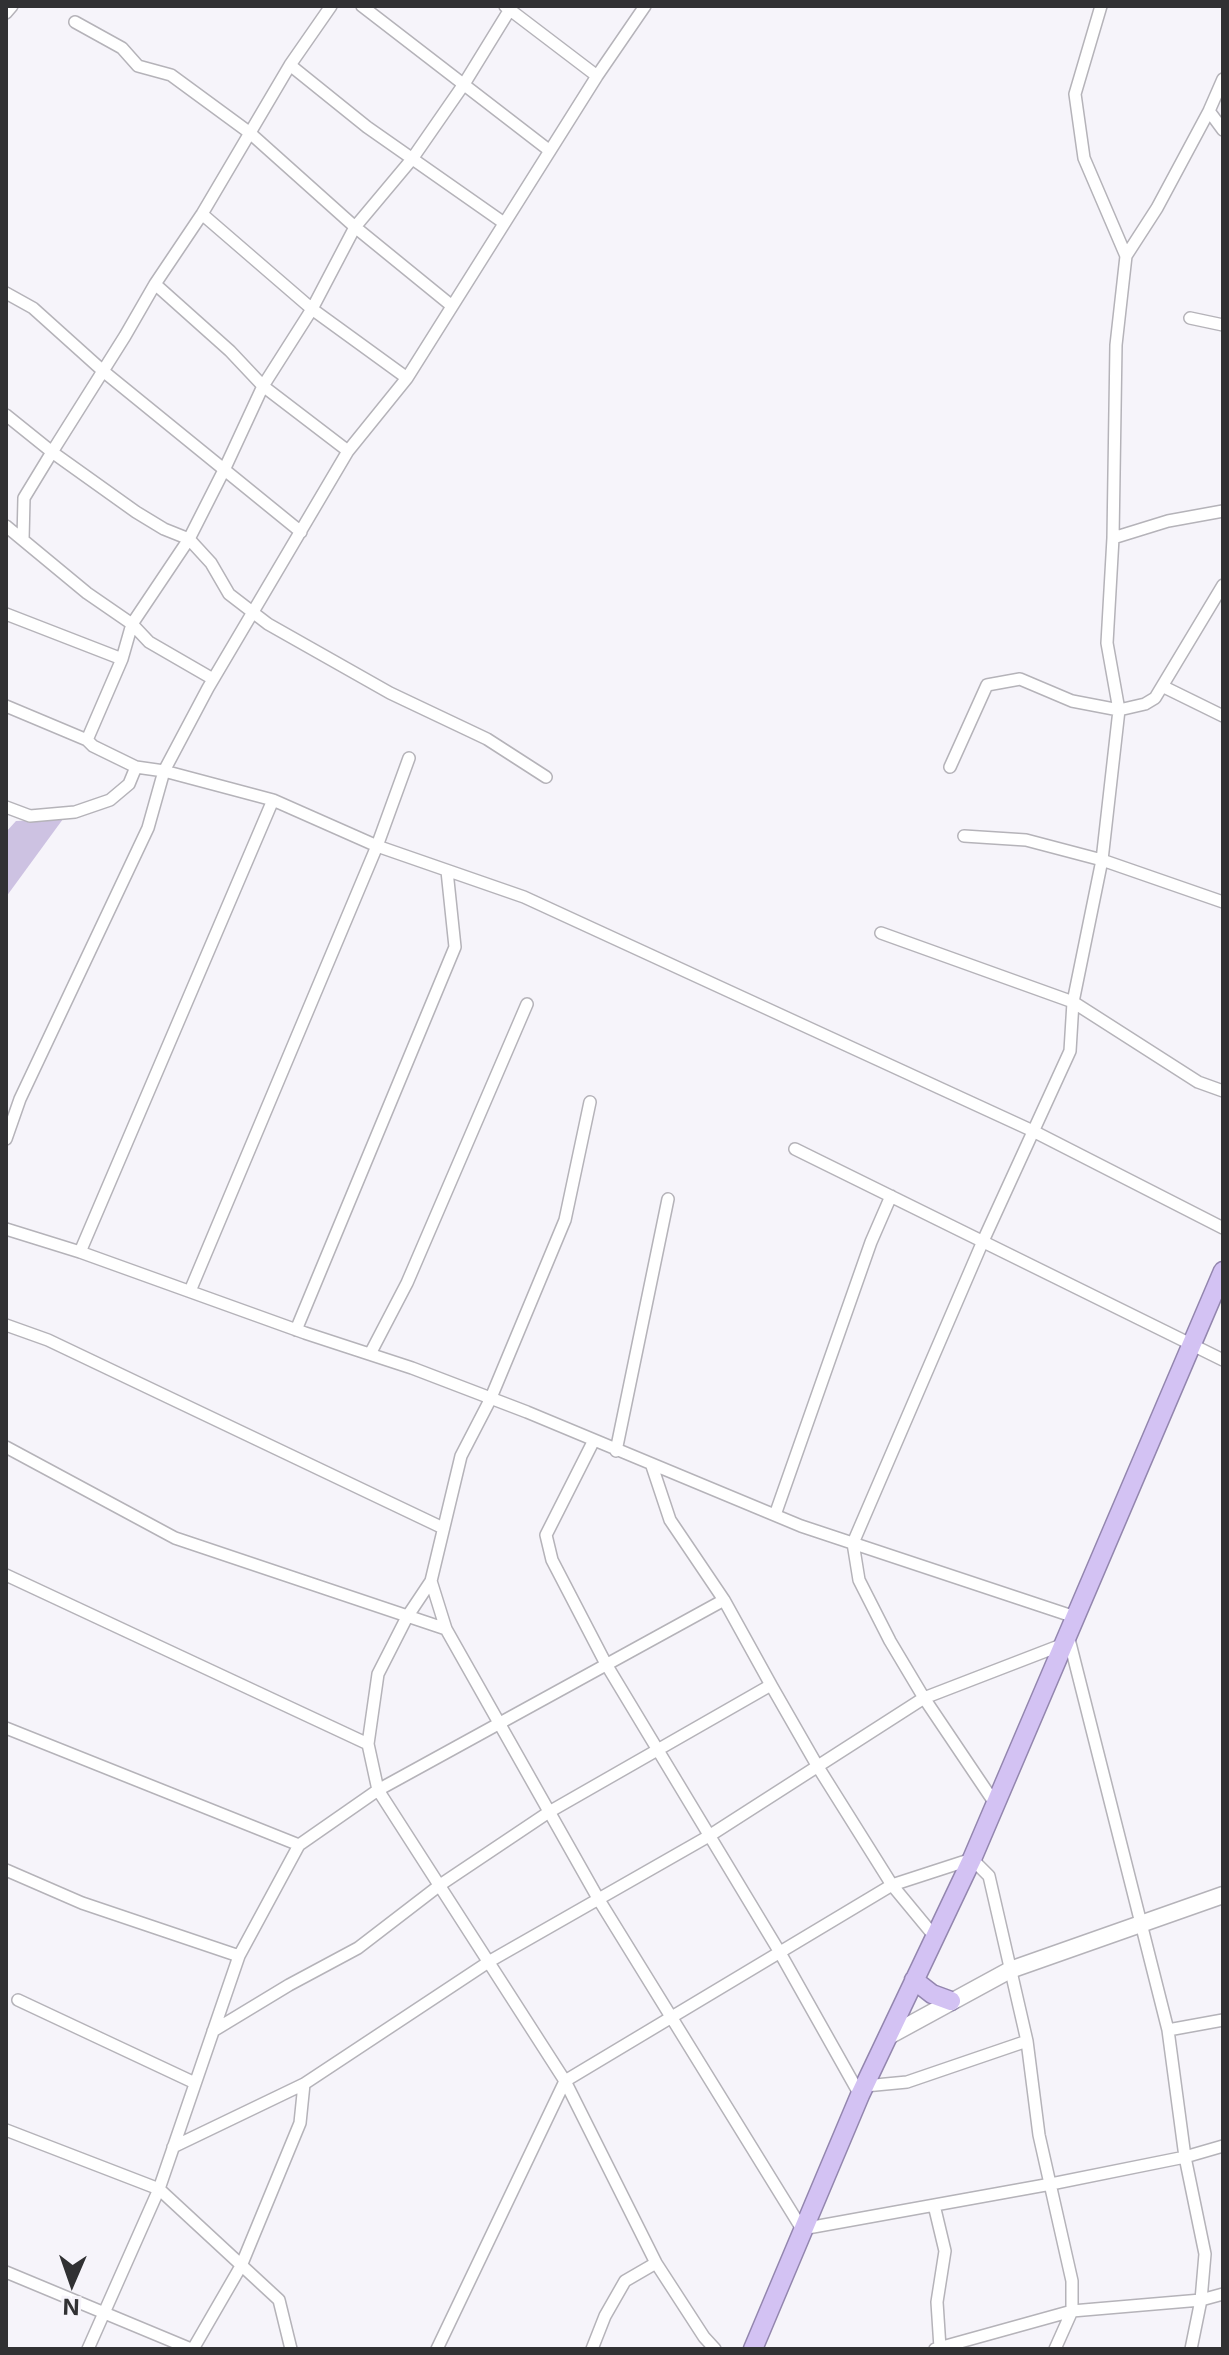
<!DOCTYPE html>
<style>
body{margin:0}
#map{position:relative;width:1229px;height:2355px;overflow:hidden;background:#f6f4fa;font-family:Inter,sans-serif}
canvas{display:block}
.frame{position:absolute;inset:0;border:8px solid #313133;pointer-events:none}
.north{position:absolute;left:32px;top:2243px;width:80px;height:80px;-webkit-text-stroke:6px #f6f4fa;paint-order:stroke;rotate:182deg;font-size:22px;font-weight:700;line-height:32px;text-align:center;color:#313133}
.north::after{content:'';display:block;margin:auto;width:28px;height:36px;background:#313133;clip-path:polygon(50% 0,100% 100%,50% 72%,0 100%)}
</style>
<div id="map">
<canvas width="1229" height="2355"></canvas>
<div class="frame"></div>
<div class="north">N</div>
</div>
<script>
const g = document.querySelector('canvas').getContext('2d');
g.lineJoin = 'round';
function fill(path, color) { g.fillStyle = color; g.fill(path, 'evenodd'); }
const shape = rows => new Path2D(rows.map(r => 'M' + r).join(''));
function stroke(path, color, width, dash) { g.strokeStyle = color; g.lineWidth = width; g.lineCap = dash ? 'butt' : 'round'; g.setLineDash(dash || []); g.stroke(path); }
const green = shape([
 [63,819,6,897,6,832,16,821]
]);
const minor = shape([
 [331,6,290,65,202,214,155,284,125,336,52,452,136,512,164,529,189,539,211,563,229,594,268,624,390,693,487,739,546,777],
 [362,6,550,151],
 [505,6,597,76],
 [1101,6,1075,94,1084,158,1126,256],
 [6,13,12,6],
 [75,22,122,48,138,66,171,75,250,133,355,227,452,306],
 [290,65,367,127,504,223],
 [1209,111,1223,130],
 [202,214,312,309,407,378],
 [155,284,230,351,263,386,348,451],
 [6,293,33,308,103,371,301,532],
 [1190,318,1223,325],
 [6,415,52,452,24,498,23,540],
 [6,526,87,593,132,624,149,642,213,679],
 [1113,538,1168,521,1223,511],
 [6,614,122,659],
 [1164,687,1223,716],
 [6,706,87,740,93,746,136,767,164,771,273,800,377,846,524,897,1033,1131,1223,1228],
 [87,740,122,659,132,624,189,539,225,468,263,386,312,309,355,227,412,159,464,84,512,6],
 [950,767,987,685,1020,679,1072,701,1119,710,1145,704,1155,698,1223,585],
 [6,807,30,816,75,812,110,800,129,784,136,767],
 [964,836,1026,840,1102,860,1223,902],
 [881,933,1073,1002,1198,1082,1223,1091],
 [590,1102,565,1220,490,1400,461,1456,431,1581,446,1629,599,1900,802,2229,1051,2184,1185,2157,1223,2146],
 [6,1139,20,1099,148,828,164,771,208,688,348,451,407,378,597,76,645,6],
 [795,1149,1223,1360],
 [6,1229,80,1252,305,1333,412,1368,527,1412,801,1526,1075,1617],
 [80,1252,273,800],
 [190,1291,377,846,409,758],
 [6,1325,48,1340,443,1528],
 [296,1330,455,947,447,871],
 [370,1354,407,1283,527,1004],
 [593,1442,546,1535,552,1560,606,1664,779,1951,860,2095],
 [6,1447,175,1538,446,1629],
 [616,1451,668,1199],
 [652,1466,670,1520,724,1600,771,1685],
 [775,1515,871,1242,891,1196],
 [6,1575,368,1744],
 [431,1581,407,1617,378,1674,368,1744,378,1790,565,2081,656,2263,704,2337,715,2349],
 [1068,1635,1168,2030,1185,2157,1205,2254,1201,2300,1191,2349],
 [6,1728,299,1845],
 [996,1805,924,1698,890,1641,859,1580,853,1543,983,1241,1070,1051,1073,1002,1102,860,1119,710,1107,643,1113,538,1116,345,1126,256,1157,208,1209,111,1223,79],
 [6,1870,82,1903,239,1956],
 [18,2000,195,2083],
 [1168,2030,1223,2020],
 [213,2031,289,1985,358,1948,440,1885,549,1812,771,1685,818,1767,892,1885,935,1937],
 [865,2086,907,2082,1027,2041],
 [6,2130,159,2189,279,2300,291,2349],
 [173,2147,304,2084,490,1961,709,1836,924,1698,1064,1644],
 [934,2205,945,2251,937,2302,940,2348],
 [6,2272,191,2349],
 [88,2349,159,2189,239,1956,299,1845,378,1790,724,1600],
 [193,2349,241,2266,300,2123,304,2084],
 [437,2349,565,2081,892,1885,972,1859,989,1876,1027,2041,1039,2135,1072,2281,1072,2311,1055,2349],
 [592,2349,605,2316,625,2281,656,2263],
 [935,2349,1072,2311,1201,2300,1223,2294]
]);
const secondary = shape([
 [887,2037,1010,1970,1223,1895]
]);
const trunk = shape([
 [914,1980,932,1994,951,2001],
 [753,2349,860,2095,972,1859,1223,1271]
]);
fill(green, '#cdc2e2');
stroke(minor, '#b5b3b9', 14);
stroke(secondary, '#b5b3b9', 19);
stroke(trunk, '#9386ae', 21);
stroke(minor, '#fff', 11);
stroke(secondary, '#fff', 16);
stroke(trunk, '#d3c2f3', 18);
</script>
